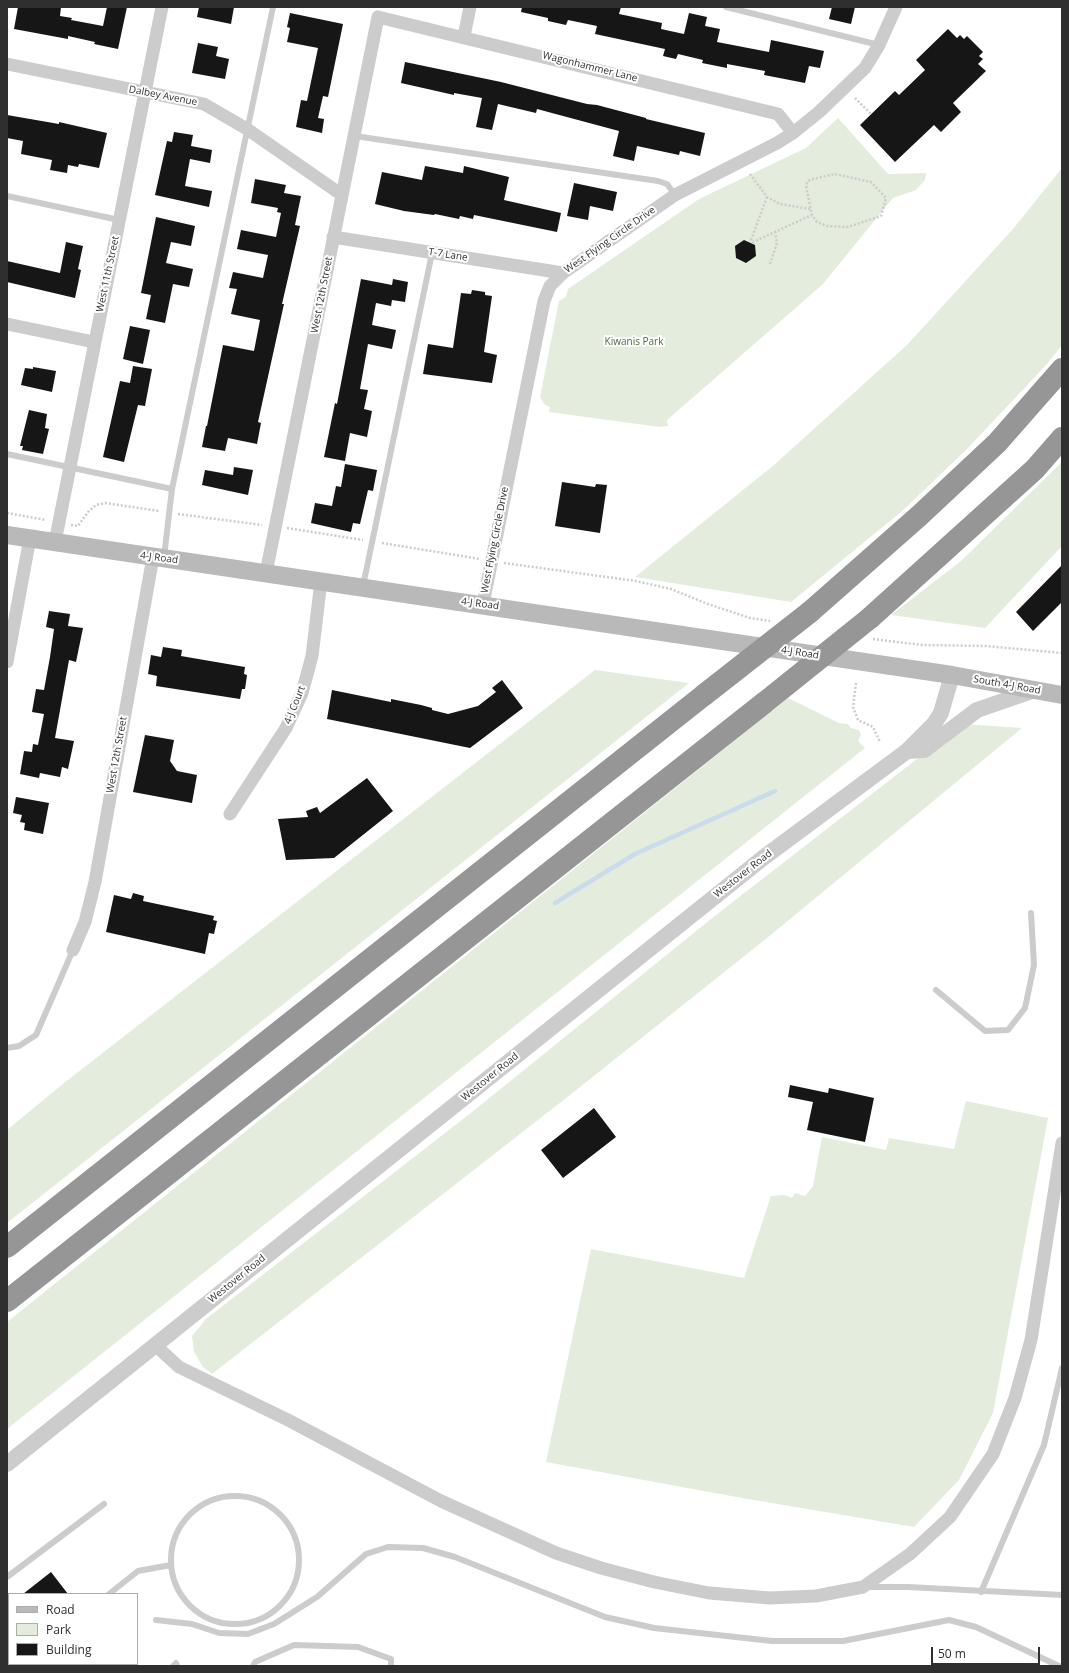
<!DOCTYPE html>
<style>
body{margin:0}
#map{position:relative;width:1069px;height:1673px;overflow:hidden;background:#fff;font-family:"Open Sans",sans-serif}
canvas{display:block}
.frame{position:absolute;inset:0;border:8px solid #2f2f2f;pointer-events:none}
.legend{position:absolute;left:8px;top:1593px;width:130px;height:72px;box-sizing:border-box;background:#fff;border:1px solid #acacac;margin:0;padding:5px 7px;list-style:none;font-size:12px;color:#2f2f2f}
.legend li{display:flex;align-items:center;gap:8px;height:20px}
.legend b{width:20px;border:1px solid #acacac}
.scale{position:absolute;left:931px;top:1647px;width:109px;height:18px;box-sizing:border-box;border:2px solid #2f2f2f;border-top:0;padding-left:5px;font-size:12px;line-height:14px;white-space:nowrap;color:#2f2f2f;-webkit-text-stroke:3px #fff;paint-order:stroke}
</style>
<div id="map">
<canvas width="1069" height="1673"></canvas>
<div class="frame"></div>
<ul class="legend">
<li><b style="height:5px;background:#b9b9b9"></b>Road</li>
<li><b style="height:11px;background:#e4ecdd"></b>Park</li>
<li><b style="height:11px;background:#161616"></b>Building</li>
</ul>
<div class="scale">50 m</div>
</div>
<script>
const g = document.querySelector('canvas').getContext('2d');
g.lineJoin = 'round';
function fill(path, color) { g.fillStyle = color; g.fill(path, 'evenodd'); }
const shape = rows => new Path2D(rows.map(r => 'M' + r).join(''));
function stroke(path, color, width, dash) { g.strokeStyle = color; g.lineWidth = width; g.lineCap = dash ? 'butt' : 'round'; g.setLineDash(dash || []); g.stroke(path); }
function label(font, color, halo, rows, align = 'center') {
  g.font = font + ' "Open Sans",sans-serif'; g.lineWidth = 4; g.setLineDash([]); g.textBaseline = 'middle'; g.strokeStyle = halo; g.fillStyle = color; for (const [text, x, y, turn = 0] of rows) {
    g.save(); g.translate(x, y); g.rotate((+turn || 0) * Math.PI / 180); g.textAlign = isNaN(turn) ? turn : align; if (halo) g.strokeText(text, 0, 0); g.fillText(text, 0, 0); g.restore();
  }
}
const green = shape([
 [838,118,888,174,926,173,925,180,916,190,893,198,822,285,667,420,668,426,660,427,549,412,550,407,545,405,540,397,559,301,566,297,568,289,699,199,806,148],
 [1062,168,1062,345,1047,364,967,449,901,512,791,602,635,577,774,465,908,344,1013,229],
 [1062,462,1062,546,985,628,891,615,961,561],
 [595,670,689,683,7,1223,7,1130,64,1083],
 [788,698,839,723,848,724,851,728,859,730,861,735,858,741,865,748,7,1429,7,1322],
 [962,724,1022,728,767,938,570,1095,212,1374,203,1367,194,1352,192,1336,206,1319,472,1112,716,915],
 [966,1101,1048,1118,993,1413,959,1480,914,1527,742,1498,546,1462,591,1249,744,1278,771,1196,784,1195,792,1198,795,1193,805,1196,813,1186,822,1137,886,1150,889,1138,954,1149]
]);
const stream = shape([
 [555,903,635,854,775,791]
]);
const building = shape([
 [18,7,61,7,60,16,72,18,71,20,103,26,107,7,127,7,118,49,94,44,95,42,68,36,68,39,14,29],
 [199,7,234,7,231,24,197,17],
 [522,7,621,7,619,14,662,23,661,29,684,34,689,13,707,17,705,26,720,29,717,42,769,52,771,40,824,51,820,68,809,66,805,83,764,75,765,71,727,64,727,68,702,63,703,60,678,54,676,59,663,56,665,49,595,34,597,26,568,20,566,25,548,21,548,18,521,12],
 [832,7,855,7,851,24,829,19],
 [290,13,343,24,328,97,323,96,318,118,324,119,322,133,296,127,301,100,307,101,318,48,287,42,290,28,287,27],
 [948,29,957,38,960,35,964,39,967,36,983,52,979,56,983,59,978,64,986,71,953,103,961,112,941,132,934,125,895,162,860,125,895,91,899,95,925,70,916,60],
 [198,43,218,47,216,56,229,59,225,79,192,73],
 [405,62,501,82,587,104,597,105,646,118,646,119,705,133,700,156,680,151,679,155,637,146,634,161,613,156,619,131,537,109,536,113,498,104,492,130,476,127,482,98,454,93,454,95,401,83],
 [7,115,59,124,59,122,107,133,99,168,79,164,78,167,68,165,67,173,50,170,52,160,21,154,23,141,7,138],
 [174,132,193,135,191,146,212,150,210,163,190,159,185,186,212,191,209,207,155,195,167,141,172,142],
 [425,166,463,173,464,166,509,177,504,200,561,213,557,232,474,215,473,219,460,216,459,219,435,214,434,215,404,211,375,204,382,172,422,180],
 [255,179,286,185,284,193,301,196,295,225,300,226,282,304,284,304,258,422,261,423,257,444,228,438,225,451,202,447,206,426,207,426,223,345,254,351,260,320,231,314,237,289,229,288,233,272,263,278,268,255,237,249,241,230,276,237,281,213,277,212,278,208,251,203],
 [574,183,617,192,613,211,590,206,588,220,567,216],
 [156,217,195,226,191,246,171,242,166,263,193,269,189,287,173,284,165,323,146,319,151,295,141,293],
 [744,240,755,245,756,256,746,263,736,258,735,246],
 [66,242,83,246,78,269,81,270,75,298,7,282,7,261,60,273],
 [361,279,392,285,393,279,408,282,405,302,392,300,391,306,376,303,372,325,396,330,392,349,368,344,360,389,368,390,364,409,372,411,367,437,350,433,345,461,324,457,335,403,337,404],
 [472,290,485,292,485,295,492,296,484,352,497,355,492,383,423,374,428,344,453,348,461,293,471,294],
 [130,326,150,330,143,364,123,359],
 [133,366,152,369,145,406,138,405,124,462,103,457,120,381,130,383],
 [33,367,56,371,52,392,21,385,25,368,33,369],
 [29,410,47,414,45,428,49,429,43,454,22,450,23,446,20,446],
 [345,464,377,470,373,491,368,490,360,524,353,523,351,532,311,523,315,503,332,506,336,486,341,487],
 [234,467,253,470,248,495,202,485,205,470,233,475],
 [562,482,595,487,596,484,607,485,600,533,555,526],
 [1062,565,1062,602,1033,631,1016,612],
 [49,611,70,614,68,626,83,628,76,662,69,660,55,738,74,741,68,769,62,767,60,777,40,773,39,778,20,774,24,751,32,752,33,744,38,745,44,714,32,712,36,689,44,690,50,657,54,629,46,627],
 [163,647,182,650,181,656,245,667,244,674,247,675,245,689,242,689,240,699,156,686,157,676,148,674,151,655,161,657],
 [502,680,523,708,470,748,327,719,332,690,391,702,391,699,421,705,432,708,432,710,448,714,478,706,496,692,492,688],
 [145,735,174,740,170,761,177,771,197,775,192,803,133,792],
 [367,778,393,811,334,858,286,860,278,819,308,817,306,811,317,807,320,813],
 [16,797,49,803,43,834,24,830,25,823,20,822,22,815,13,813],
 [133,893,144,896,143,901,214,916,213,920,217,921,214,934,209,933,205,954,106,932,114,895,131,899],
 [790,1085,828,1093,829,1088,874,1098,865,1142,807,1130,813,1102,788,1097],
 [594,1108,616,1137,563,1178,541,1150],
 [51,1572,68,1594,23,1594]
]);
const path = shape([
 [855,98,871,114],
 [750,174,767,197,780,204,810,209],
 [835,174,871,182,886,198,881,216,848,227,827,226,817,222,812,215,806,186,808,181,813,179,835,174],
 [767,197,751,240,753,242,812,215],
 [770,264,777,243,775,232],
 [7,513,46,520],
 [178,514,262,525],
 [71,525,78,526,88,512,96,505,105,503,159,511],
 [287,528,363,540],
 [382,543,480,559],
 [504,563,636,581,671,589,708,604,750,618,770,621],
 [873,639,922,645,986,646,1062,653],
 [856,683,853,707,858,720,873,727,880,742]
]);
const service = shape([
 [726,7,879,45],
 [355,136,658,181,667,184,675,195],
 [7,196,119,220],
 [7,454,172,489],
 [164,557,172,489,273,7],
 [363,586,432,253],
 [936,990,985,1031,1008,1030,1025,1008,1034,965,1031,913],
 [7,1048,19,1046,36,1035,73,950],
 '171 1560a64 64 0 1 1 128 0a64 64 0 1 1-128 0Z',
 [7,1577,104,1504],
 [866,1587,908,1587,1062,1595],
 [981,1592,1044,1445,1062,1368],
 [109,1594,138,1571,171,1565],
 [156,1620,192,1624,219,1633,248,1634,274,1624,317,1597,366,1554,388,1547,423,1548,455,1557,605,1617,654,1628,772,1641,843,1641,949,1620,976,1627,1059,1666],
 [17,1666,20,1664],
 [173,1666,176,1663,177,1666],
 [253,1666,255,1662,294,1645,358,1647,391,1659,391,1666]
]);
const minor = shape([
 [378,17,778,114,793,133],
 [464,36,470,7],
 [7,64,204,104,247,129,342,195],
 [333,237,563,273],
 [7,324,94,342],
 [55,542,162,7],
 [266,573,378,17],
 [483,604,544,301,550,286,563,273,675,195,777,143,793,133,819,112,865,68,879,45,896,7],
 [7,662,30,538],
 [230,814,286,728,302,693,312,656,321,581],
 [73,950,85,922,95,882,153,557],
 [155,1345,179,1367,288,1420,441,1501,556,1553,601,1568,654,1582,709,1593,770,1598,816,1596,863,1587,910,1554,950,1517,993,1454,1015,1398,1031,1340,1062,1143]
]);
const tertiary = shape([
 [908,751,924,750,977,710,1035,690],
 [7,1464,763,858,907,751,934,724,941,713,952,675]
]);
const secondary = shape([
 [7,535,952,675,1062,695]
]);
const motorway = shape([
 [810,612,919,516,997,443,1062,369],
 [870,618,1035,469,1062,438],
 [7,1247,704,695],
 [7,1301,764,703]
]);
const motorwayBridge = shape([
 [704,695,810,612],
 [764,703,870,618]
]);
const streetNames = [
 ["Wagonhammer Lane",590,67,14],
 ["Dalbey Avenue",163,96,11],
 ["West Flying Circle Drive",610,240,-35],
 ["T-7 Lane",448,255,9],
 ["West 11th Street",108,274,-78],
 ["West 12th Street",322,295,-79],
 ["West Flying Circle Drive",495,540,-79],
 ["4-J Road",159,558,8],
 ["4-J Road",480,604,8],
 ["4-J Road",800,653,9],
 ["South 4-J Road",1007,685,10],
 ["4-J Court",295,705,-68],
 ["West 12th Street",117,755,-80],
 ["Westover Road",743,874,-38],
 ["Westover Road",490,1077,-39],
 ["Westover Road",237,1279,-39]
];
const parkNames = [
 ["Kiwanis Park",634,342]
];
fill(green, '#e4ecdd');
stroke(stream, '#cadbeb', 4.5);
fill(building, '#161616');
stroke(path, '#ccc', 2.5, [2, 2]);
stroke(service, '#ccc', 6);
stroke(minor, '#ccc', 13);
stroke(tertiary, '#ccc', 16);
stroke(secondary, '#b9b9b9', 18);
stroke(motorway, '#969696', 22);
stroke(motorwayBridge, '#969696', 22);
label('10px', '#2f2f2f', '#fff', streetNames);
label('10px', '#4e6a3e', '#fff', parkNames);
</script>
